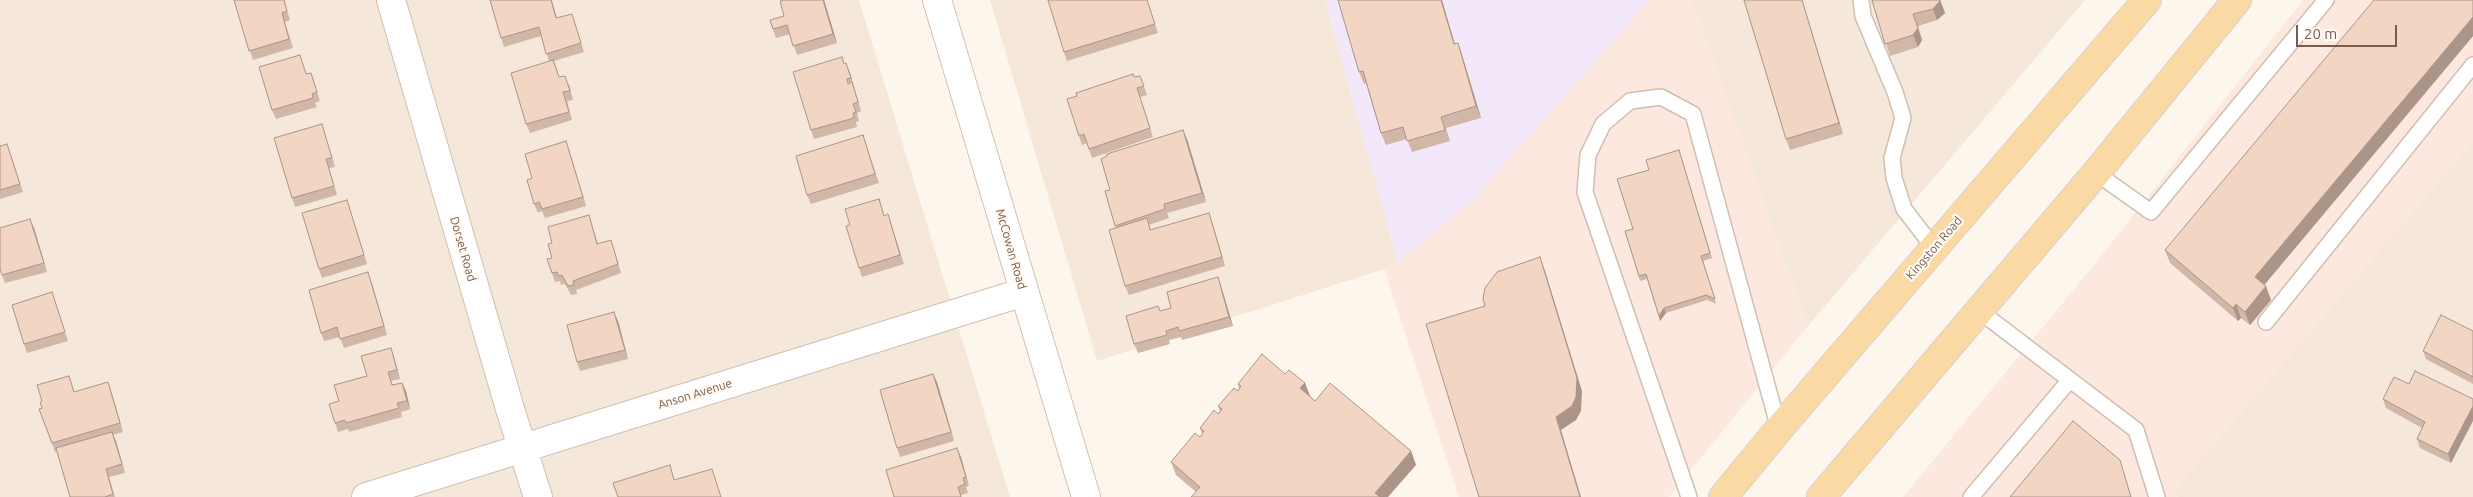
<!DOCTYPE html>
<style>
body{margin:0}
#map{position:relative;width:2473px;height:497px;overflow:hidden;background:#fdf6ec;font-family:Ubuntu,sans-serif}
canvas{display:block}
.scale{position:absolute;left:2296px;top:25px;width:101px;height:22px;box-sizing:border-box;border:2px solid #7a5c4d;border-top:0;padding-left:6px;font-size:15px;line-height:18px;white-space:nowrap;color:#7a5c4d;-webkit-text-stroke:4px #fffaf3;paint-order:stroke}
</style>
<div id="map">
<canvas width="2473" height="497"></canvas>
<div class="scale">20 m</div>
</div>
<script>
const g = document.querySelector('canvas').getContext('2d');
g.lineJoin = 'round';
function fill(path, color) { g.fillStyle = color; g.fill(path, 'evenodd'); }
const shape = rows => new Path2D(rows.map(r => 'M' + r).join(''));
function stroke(path, color, width, dash) { g.strokeStyle = color; g.lineWidth = width; g.lineCap = dash ? 'butt' : 'round'; g.setLineDash(dash || []); g.stroke(path); }
function label(font, color, halo, rows, align = 'center') {
  g.font = font + ' Ubuntu,sans-serif'; g.lineWidth = 4.5; g.setLineDash([]); g.textBaseline = 'middle'; g.strokeStyle = halo; g.fillStyle = color; for (const [text, x, y, turn = 0] of rows) {
    g.save(); g.translate(x, y); g.rotate((+turn || 0) * Math.PI / 180); g.textAlign = isNaN(turn) ? turn : align; if (halo) g.strokeText(text, 0, 0); g.fillText(text, 0, 0); g.restore();
  }
}
const residential = shape([
 [0,0,859,0,1010,497,0,497],
 [990,0,1325,0,1398,261,1384,269,1097,361],
 [1692,0,2085,0,1808,326],
 [2473,141,2473,497,2178,497,2175,489]
]);
const commercial = shape([
 [1649,0,1692,0,1808,326,1669,497,1459,497,1384,269,1398,261,1472,201],
 [2303,0,2473,0,2473,141,2175,489,2178,497,1903,497,2098,260]
]);
const education = shape([
 [1325,0,1649,0,1472,201,1398,261]
]);
const lane = shape([
 [1861,0,1863,16,1895,92,1903,118,1892,158,1894,178,1904,209,1934,248],
 [2096,173,2151,212,2326,0],
 [1978,310,2136,430,2157,497],
 [2266,322,2473,65],
 [1689,497,1585,192,1588,155,1603,124,1630,101,1661,97,1693,114,1779,429],
 [1971,497,2069,381]
]);
const street = shape([
 [391,0,510,409,538,497],
 [366,497,1024,292]
]);
const secondary = shape([
 [937,0,1086,497]
]);
const primary = shape([
 [1723,497,1779,429,2147,0],
 [1821,497,2096,173,2237,0]
]);
const wall = shape([
 [234,0,284,0,290,20,285,22,293,48,253,60],
 [490,0,552,0,557,18,575,23,584,52,554,61,559,77,569,84,573,100,567,101,572,120,530,133,526,124,549,61,541,36,504,47],
 [784,0,824,0,837,43,797,55,790,34,776,38,770,20,784,16],
 [1147,0,1158,33,1067,61,1064,52],
 [1442,0,1455,44,1458,43,1462,55,1481,118,1446,128,1450,141,1412,152,1407,139,1386,145,1381,133,1366,83,1364,84,1359,72],
 [1744,0,1802,0,1843,134,1790,150,1786,139],
 [1872,0,1940,0,1945,13,1937,20,1918,26,1922,40,1918,47,1890,56],
 [2473,0,2473,36,2264,285,2271,300,2250,325,2241,318,2238,321,2170,263,2165,250],
 [303,64,306,74,311,73,320,101,315,103,317,107,276,119,272,110],
 [844,64,850,72,861,111,857,113,859,121,856,122,857,127,814,139,811,130],
 [1140,76,1147,95,1140,97,1153,137,1092,158,1087,143,1082,145,1079,136,1077,96],
 [322,124,335,167,329,168,337,195,295,207,292,198],
 [863,135,879,183,811,204,807,195],
 [1187,139,1206,202,1167,213,1169,218,1149,225,1151,230,1212,222,1225,266,1129,295,1125,286,1116,228,1105,191,1110,190],
 [7,144,23,192,0,199,0,146],
 [569,150,586,206,545,218,542,211,538,213,534,204,532,178],
 [1679,150,1712,258,1703,261,1716,304,1707,300,1666,313,1660,321,1647,279,1640,281,1625,231,1633,229,1649,170],
 [350,209,367,264,322,278,319,269],
 [589,215,598,244,614,249,621,273,576,290,577,294,571,295,565,284,561,285,560,281,555,282,552,273,552,243],
 [885,215,891,223,904,264,862,277,859,268],
 [34,228,47,272,5,283,2,275],
 [1218,277,1233,326,1182,340,1181,337,1169,340,1170,344,1138,353,1134,344,1158,306,1160,311,1171,308],
 [371,281,387,335,344,348,340,337,324,341,321,333],
 [52,292,68,341,27,353,24,344],
 [618,321,628,359,580,371,577,362],
 [2473,331,2473,384,2426,359,2423,351],
 [394,357,400,379,391,381,393,385,406,391,410,409,401,412,402,417,349,432,348,429,338,432,335,423,339,401,367,376],
 [1285,374,1305,383,1310,396,1315,401,1411,451,1416,465,1196,492,1176,475,1171,462,1200,437,1202,434,1200,428,1218,414,1220,411,1218,406,1238,391,1239,389,1238,384],
 [937,382,954,441,900,457,897,448],
 [2409,384,2473,399,2451,463,2420,448,2417,439,2422,428,2386,408,2383,399],
 [72,385,74,392,111,391,123,432,113,435,125,473,109,477,115,497,70,497,57,452,55,452,39,409,42,408,42,401],
 [957,448,969,486,966,487,968,493,961,495,894,497]
]);
const shadedWall = shape([
 [823,0,824,0,837,43,833,34],
 [1441,0,1442,0,1458,56,1454,44],
 [1802,0,1843,134,1839,123],
 [1940,0,1945,13,1937,20,1933,9],
 [1913,14,1922,40,1918,47,1913,35],
 [2473,17,2473,36,2260,290,2255,277],
 [1458,43,1462,55,1481,118,1476,106],
 [1183,130,1187,139,1206,202,1202,193],
 [566,141,569,150,586,206,583,197],
 [1209,213,1212,222,1225,266,1222,257],
 [30,219,34,228,47,272,44,263],
 [1540,257,1545,271,1582,391,1581,411,1576,420,1561,430,1581,497,1580,497,1556,417],
 [368,272,371,281,387,335,384,326],
 [1218,277,1221,286,1233,326,1229,317],
 [2266,286,2271,300,2250,325,2245,312],
 [2236,304,2241,318,2238,321,2233,308],
 [1664,308,1666,313,1660,321,1659,316],
 [614,312,618,321,628,359,625,350],
 [391,348,394,357,400,379,397,370],
 [933,374,937,382,954,441,951,432],
 [108,382,111,391,123,432,120,423],
 [402,383,406,391,410,409,407,401],
 [1305,383,1310,396,1300,388],
 [2473,406,2473,421,2451,463,2448,454],
 [112,432,116,441,125,473,122,464],
 [957,448,961,457,969,486,966,477],
 [1411,451,1416,465,1388,497,1377,497,1375,493]
]);
const building = shape([
 [234,0,284,0,287,11,282,13,289,39,249,51,234,0],
 [490,0,551,0,556,18,572,14,581,43,546,54,539,27,501,38,490,0],
 [784,0,823,0,833,34,793,46,787,25,773,29,770,20,784,16,780,1,784,0],
 [1048,0,1147,0,1155,24,1064,52,1048,0],
 [1338,0,1441,0,1454,44,1458,43,1476,106,1441,117,1445,130,1407,141,1403,127,1381,133,1363,71,1359,72,1338,0],
 [1744,0,1802,0,1839,123,1786,139,1744,0],
 [1872,0,1940,0,1940,1,1933,9,1913,14,1918,28,1913,35,1885,44,1872,0],
 [2374,0,2473,0,2473,17,2255,277,2266,286,2245,312,2236,304,2233,308,2165,250,2374,0],
 [300,55,306,74,311,73,317,92,312,94,313,98,272,110,259,67,300,55],
 [842,57,844,64,846,63,851,78,847,79,848,84,852,82,858,102,853,104,856,112,853,113,854,118,811,130,793,72,842,57],
 [553,60,559,77,565,76,570,91,563,92,569,112,526,124,511,73,553,60],
 [1133,74,1134,77,1140,76,1144,86,1137,88,1150,128,1089,149,1084,134,1079,136,1067,99,1077,96,1076,93,1133,74],
 [322,124,332,158,326,159,334,186,292,198,274,138,322,124],
 [1183,130,1202,193,1164,204,1165,209,1115,226,1105,191,1110,190,1101,159,1107,156,1107,154,1183,130],
 [863,135,875,174,807,195,796,156,863,135],
 [566,141,583,197,542,209,539,202,534,204,527,180,532,178,525,154,566,141],
 [7,144,20,184,0,190,0,146,7,144],
 [1679,150,1710,253,1701,256,1715,299,1706,295,1664,308,1659,316,1646,274,1639,276,1625,231,1633,229,1617,179,1649,170,1646,160,1679,150],
 [879,199,884,216,888,214,900,255,859,268,846,226,850,225,845,209,879,199],
 [347,200,364,255,319,269,302,213,347,200],
 [1209,213,1222,257,1125,286,1109,230,1147,218,1150,230,1209,213],
 [589,215,597,244,611,240,618,264,573,281,574,285,568,286,562,275,558,276,557,272,552,273,547,259,552,258,548,244,552,243,548,227,589,215],
 [30,219,44,263,2,275,0,268,0,228,30,219],
 [1540,257,1577,378,1576,397,1572,406,1556,417,1580,497,1479,497,1426,324,1485,306,1483,299,1485,288,1497,272,1540,257],
 [368,272,384,326,340,339,337,327,321,333,309,290,368,272],
 [1218,277,1229,317,1179,331,1178,327,1166,331,1167,335,1134,344,1126,316,1158,306,1160,311,1171,308,1167,292,1218,277],
 [52,292,65,332,24,344,12,305,52,292],
 [614,312,625,350,577,362,567,325,614,312],
 [2441,315,2473,331,2473,377,2423,351,2441,315],
 [391,348,397,370,388,372,392,385,402,383,407,401,397,403,399,408,346,423,345,420,335,423,329,404,339,401,334,385,367,376,361,356,391,348],
 [1262,354,1285,374,1289,370,1305,383,1300,388,1315,401,1330,383,1411,451,1375,493,1380,497,1191,497,1200,487,1171,462,1195,433,1200,437,1204,431,1200,428,1214,410,1218,414,1222,409,1218,406,1234,388,1238,391,1241,386,1238,384,1262,354],
 [2415,371,2473,399,2473,406,2448,454,2417,439,2425,422,2383,399,2394,377,2409,384,2415,371],
 [933,374,951,432,897,448,880,390,933,374],
 [69,376,74,392,108,382,120,423,52,443,39,409,42,408,40,402,42,401,37,385,69,376],
 [2073,421,2120,460,2131,497,2010,497,2073,421],
 [112,432,122,464,106,469,113,494,105,497,70,497,56,448,112,432],
 [957,448,966,477,963,478,965,484,958,487,961,497,894,497,886,470,957,448],
 [670,465,674,480,712,469,721,497,618,497,613,483,670,465]
]);
const streetNames = [
 ["Kingston Road",1934,248,-49],
 ["Dorset Road",463,249,74],
 ["McCowan Road",1011,249,74],
 ["Anson Avenue",695,394,-17]
];
fill(residential, '#f5e8da');
fill(commercial, '#fde8e0');
fill(education, '#f3e8fa');
stroke(lane, '#d1beb0', 18);
stroke(street, '#d1beb0', 30);
stroke(secondary, '#d6c0b0', 30);
stroke(primary, '#dad1cd', 30);
stroke(lane, '#fff', 15);
stroke(street, '#fff', 28);
stroke(secondary, '#fff', 28);
stroke(primary, '#fbd9a5', 28);
fill(wall, '#d1b7a8');
fill(shadedWall, '#aa9588');
fill(building, '#f3d5c3');
stroke(building, '#aa9588', 1);
label('12px', '#7a5c4d', '#fffaf3', streetNames);
</script>
